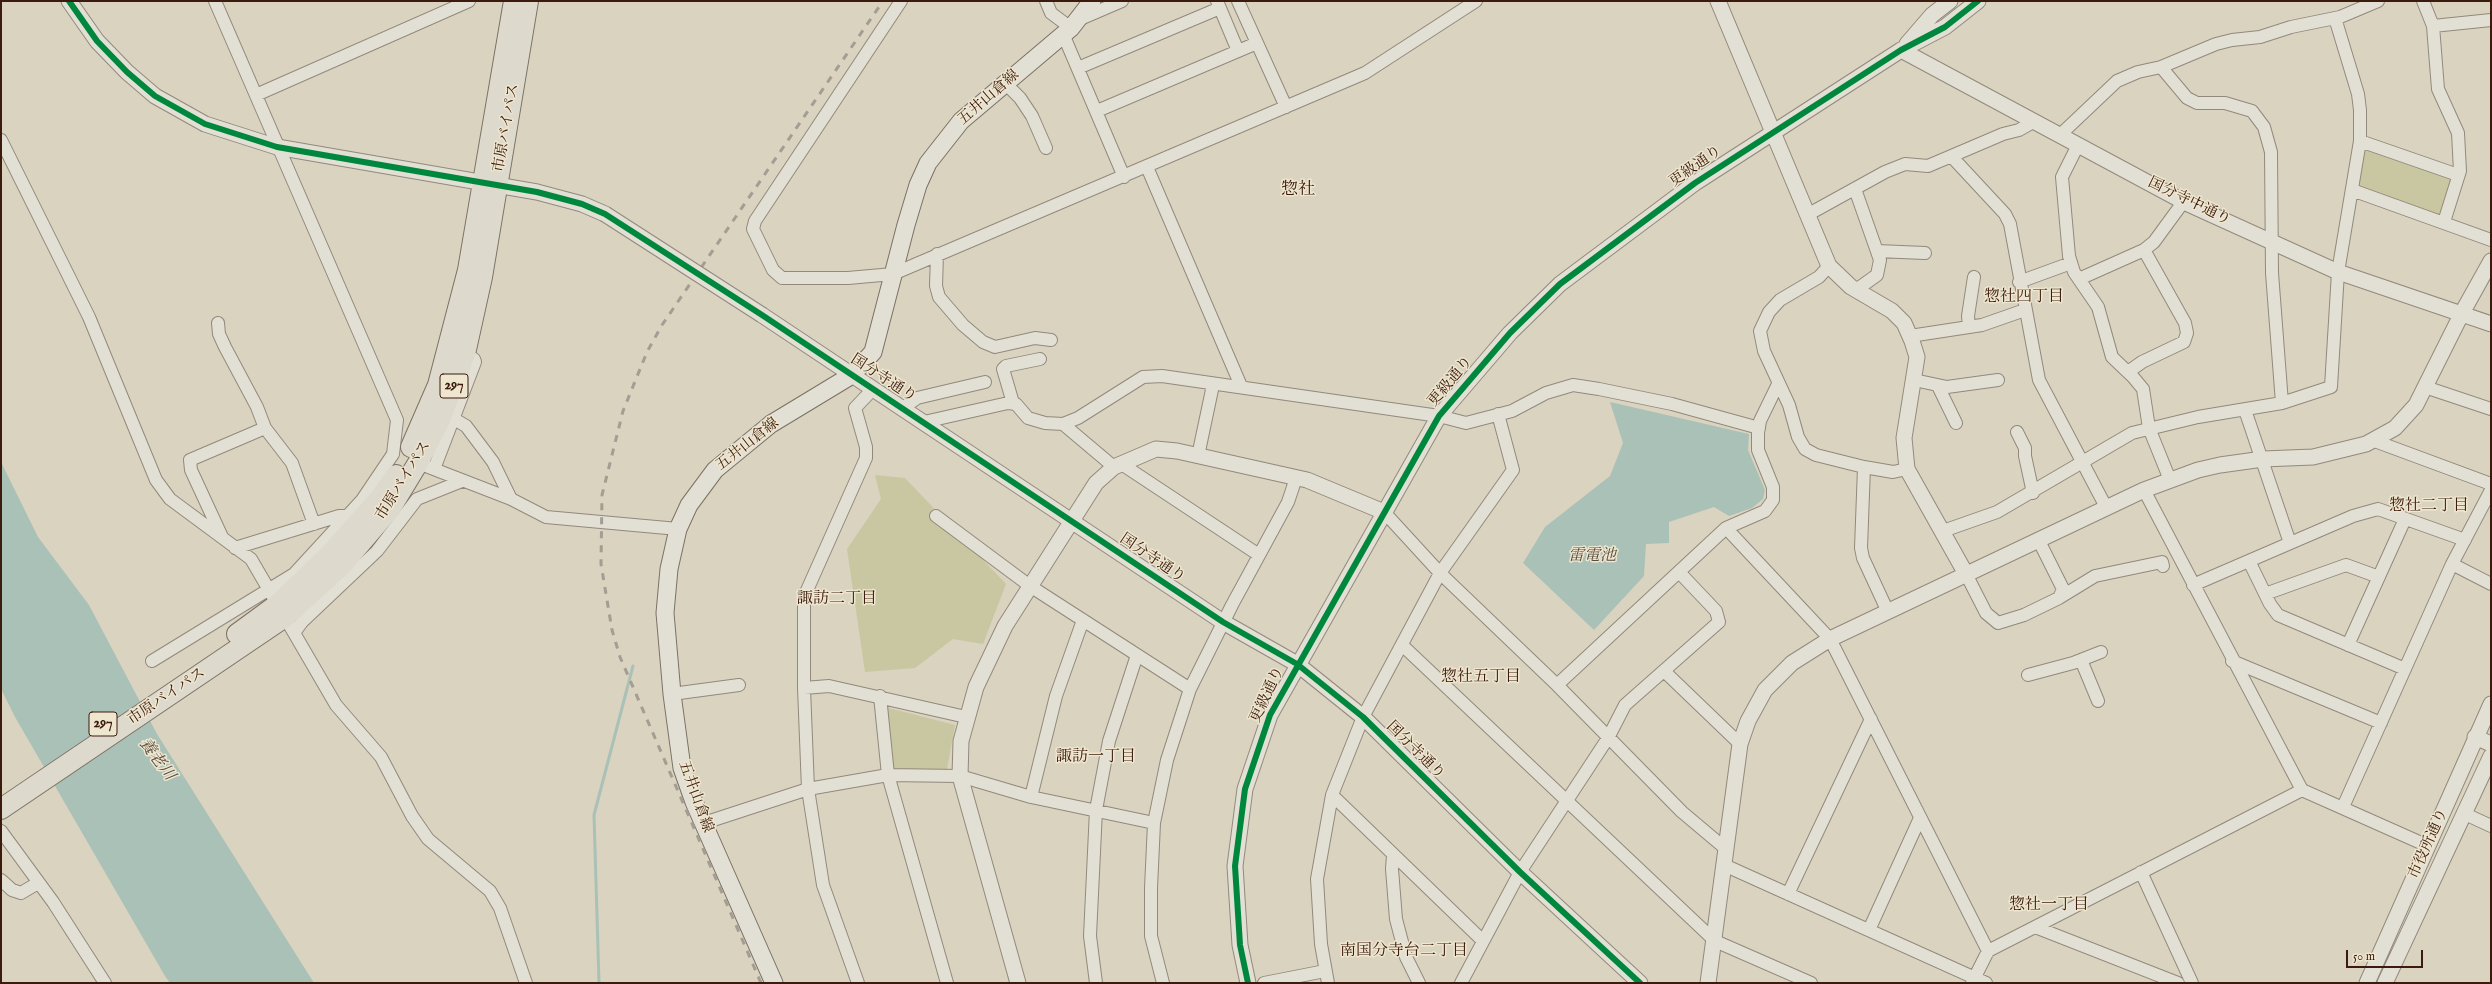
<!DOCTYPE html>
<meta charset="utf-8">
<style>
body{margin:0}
#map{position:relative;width:2492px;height:984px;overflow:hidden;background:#dad3bf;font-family:"IM FELL English",serif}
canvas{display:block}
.frame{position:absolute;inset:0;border:2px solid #3c1a0d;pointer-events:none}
.scale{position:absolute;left:2346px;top:950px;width:77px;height:18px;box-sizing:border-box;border:2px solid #3c1a0d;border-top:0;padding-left:5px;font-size:12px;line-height:14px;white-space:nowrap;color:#3c1a0d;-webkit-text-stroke:3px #eee6ce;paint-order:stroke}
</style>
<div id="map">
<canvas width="2492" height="984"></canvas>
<div class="frame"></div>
<div class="scale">50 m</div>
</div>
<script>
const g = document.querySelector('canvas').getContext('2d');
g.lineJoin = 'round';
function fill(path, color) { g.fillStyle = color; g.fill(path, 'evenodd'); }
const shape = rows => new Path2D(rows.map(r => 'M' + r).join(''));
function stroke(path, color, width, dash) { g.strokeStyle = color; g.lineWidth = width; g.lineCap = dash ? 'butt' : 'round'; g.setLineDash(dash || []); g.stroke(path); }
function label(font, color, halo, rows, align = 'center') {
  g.font = font + ' "IM FELL English","Noto Serif JP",serif'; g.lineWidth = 3; g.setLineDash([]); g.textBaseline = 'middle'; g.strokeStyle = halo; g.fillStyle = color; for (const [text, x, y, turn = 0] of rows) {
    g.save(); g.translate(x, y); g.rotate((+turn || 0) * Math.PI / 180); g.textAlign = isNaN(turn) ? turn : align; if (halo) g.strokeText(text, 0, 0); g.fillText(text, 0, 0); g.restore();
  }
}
const green = shape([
 [2364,146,2453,177,2440,216,2358,188,2357,185],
 [875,475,905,478,1006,584,983,644,953,639,915,668,865,672,847,549,881,499],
 [881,706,955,725,947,769,890,769]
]);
const water = shape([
 [1610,402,1749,434,1748,450,1765,490,1763,499,1752,508,1729,516,1714,507,1669,522,1669,543,1646,544,1644,576,1594,630,1523,563,1545,527,1610,476,1623,443],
 [1,462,38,537,89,605,157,734,314,983,170,983,165,976,15,717,1,689]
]);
const stream = shape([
 [599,983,594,815,633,666]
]);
const minor = shape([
 [901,1,755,221,753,229,773,270,782,278,848,278,893,274,1365,73,1476,1],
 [1046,1,1051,13,1071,28],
 [1217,1,1238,51],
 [1238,1,1286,107],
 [2423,1,2433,26,2438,89,2458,133,2460,171,2444,222],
 [1080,19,1122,1],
 [2433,26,2491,20],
 [1063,34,1124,177],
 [2161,67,2187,98,2197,103,2225,103,2252,111,2264,127,2271,152,2272,273,2282,403],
 [1078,68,1220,8],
 [1005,83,1020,98,1032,116,1046,148],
 [256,95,469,1],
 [1097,111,1257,43],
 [2060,135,2117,81,2138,72,2161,67,2216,44,2232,40,2260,37,2291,27,2340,17,2378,1],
 [1,140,89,317,156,480,170,499,251,559,336,705,381,757,412,816,428,839,490,891,500,908,526,983],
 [2360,141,2458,175],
 [2078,145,2062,177,2069,256,2074,272,2098,307,2112,357,2133,377,2143,389,2149,428,2170,480],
 [1952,157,2005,214,2010,224,2039,380,2106,507],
 [1147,167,1241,386],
 [1855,189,1880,260,1877,275,1856,290],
 [2352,190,2491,240],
 [1807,215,1885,172,1905,164,1928,166,2003,134,2019,130,2033,122],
 [1877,251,1925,253],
 [937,254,936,286,939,297,963,325,983,342,995,347,1035,338,1051,340],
 [1829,266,1819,277,1780,300,1769,312,1760,331,1764,351,1789,405,1798,437,1805,449,1816,455,1864,467,1893,472,1907,469],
 [2079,279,2144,250,2154,242,2184,201],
 [2019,282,2071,263],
 [218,323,219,334,225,347,257,407,265,428,292,463,314,524],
 [1969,327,1968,316,1974,277],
 [1910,336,1982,325,2025,310],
 [2128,372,2142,362,2184,342,2187,333,2185,323,2144,250],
 [1914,380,1947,387,1998,380],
 [1938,386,1956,423],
 [2425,387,2491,409],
 [1013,403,1003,369,1006,366,1040,359],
 [903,408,917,398,985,382],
 [2245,410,2290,543],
 [454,419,466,426,493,462,511,499],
 [924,422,1008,403,1016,404,1028,418,1045,423,1063,424,1078,418,1143,377,1162,376,1439,416,1466,423,1512,411,1546,393,1573,385,1599,389,1672,404,1759,428],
 [1063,424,1114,467],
 [2017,432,2025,448,2025,456,2033,493],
 [2372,440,2491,484],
 [1198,456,1213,385],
 [418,463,511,499,546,517,678,529],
 [1120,463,1259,555],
 [1864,467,1861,548,1863,558,1888,612],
 [434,469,475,362,474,359,465,354],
 [2144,490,2302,790,2428,846],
 [1384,512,1440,573,1557,685,1682,812,1726,849],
 [936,516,1030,586,1190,689],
 [1726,528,1765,511,1773,500,1773,487,1758,450,1758,433,1760,421,1778,384],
 [1943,531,1997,512,2132,433,2198,417,2282,403,2331,387,2338,272,2360,141,2360,110,2358,94,2335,18],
 [222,537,191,470,190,460,265,428],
 [2038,539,2063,589,2059,598],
 [235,548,339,516,347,516],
 [2249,561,2270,604,2278,615,2405,669],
 [2452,564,2491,584],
 [1966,574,1986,613,1998,623,2024,615,2059,598,2095,576,2162,562,2163,566],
 [2193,585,2353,516,2378,509,2465,540],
 [2265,594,2346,565,2379,577],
 [294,633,302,622,377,551,417,499,462,481],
 [1402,645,1715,941,1811,983],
 [2348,645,2405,519],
 [2081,660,2098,701],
 [152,661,294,574,362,500,393,454,397,420,215,1],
 [2232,661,2381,723],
 [1664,671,1740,744],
 [2028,675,2073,663,2101,652],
 [1557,685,1726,528,1830,639,1988,951],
 [804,688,829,686,966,717],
 [672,694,739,685],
 [880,696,888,775,947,983],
 [1332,795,1483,941],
 [1031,797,1056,696,1083,620],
 [2343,807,2452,564,2491,490],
 [2465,814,2491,826],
 [704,823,808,789,888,775,960,776,1031,797,1154,823],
 [1,831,53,902,105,983],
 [1393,855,1392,869,1396,919,1406,957,1419,983],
 [1724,865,1986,983],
 [2141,872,2192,983],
 [1,880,12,890,21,893,38,883],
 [1788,894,1871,719],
 [2035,927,2178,983],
 [1869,930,1920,818],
 [858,983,823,885,808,789,804,688,804,597,866,458,866,447,855,408,873,389],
 [1096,983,1090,936,1096,810,1109,741,1137,655],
 [1163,983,1151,936,1151,888,1154,823,1167,760,1190,689,1232,605,1288,502,1296,478],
 [1264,983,1325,971],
 [1328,983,1321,944,1317,879,1332,795,1363,717,1440,573,1513,470,1498,414],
 [1461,983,1520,872,1608,738,1625,705,1719,622,1716,611,1679,572],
 [1972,983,1988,951,2302,790]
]);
const tertiary = shape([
 [69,1,97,41,127,72,155,96,205,124,277,147,537,192,582,204,605,214],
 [1718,1,1829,266,1851,287,1892,311,1904,323,1912,341,1917,357,1904,438,1907,469,1966,574],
 [1907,44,1932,15,1950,1],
 [1901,50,2186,203,2338,272,2491,324],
 [762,315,1223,622,1297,664,1363,717,1520,872,1640,983],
 [2475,737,2491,744],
 [1018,983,960,776,961,741,976,687,1005,626,1096,483,1114,467,1156,449,1177,451,1307,480,1384,512],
 [1248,983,1240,945,1235,866,1245,789,1270,715,1439,416,1510,333,1560,284,1695,183,1901,50,1945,27,1978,1],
 [1708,983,1740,744,1748,721,1765,690,1792,663,1830,639,2144,490,2198,470,2220,465,2263,459,2313,457,2366,444,2395,428,2416,405,2462,313,2491,261],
 [2367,983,2491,704],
 [2385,983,2491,756]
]);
const secondary = shape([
 [774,983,694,802,682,768,672,694,665,613,669,569,678,529,689,505,715,470,771,424,852,375,873,352,906,225,918,185,928,163,961,121,1071,28,1092,1]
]);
const trunk = shape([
 [411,447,438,385,468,270,514,1],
 [237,634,278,604,331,553,380,498,396,475],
 [1,809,285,617,342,565,390,509,418,463,439,422,465,354,482,277,528,1]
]);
const rail = shape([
 [761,983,620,657,612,630,601,564,602,495,623,411,647,352,662,325,883,1]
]);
const tertiaryBridge = shape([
 [605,214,762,315]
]);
const cycleway = shape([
 [69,1,97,41,127,72,155,96,205,124,277,147,537,192,582,204,605,214,762,315,1223,622,1297,664,1363,717,1520,872,1640,983],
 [1248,983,1240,945,1235,866,1245,789,1270,715,1439,416,1510,333,1560,284,1695,183,1901,50,1945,27,1978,1]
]);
const shields = [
 [454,386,28],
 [103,724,28]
];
const shieldNames = [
 ["297",454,386],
 ["297",103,724]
];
const streetNames = [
 ["五井山倉線",989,98,-41],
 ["市原バイパス",507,128,-80],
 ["更級通り",1696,167,-35],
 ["国分寺中通り",2189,202,26],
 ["国分寺通り",883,379,33],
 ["更級通り",1451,382,-50],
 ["五井山倉線",748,445,-38],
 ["市原バイパス",404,481,-58],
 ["国分寺通り",1152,559,34],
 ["更級通り",1268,695,-65],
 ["市原バイパス",167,697,-34],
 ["国分寺通り",1415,751,45],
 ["五井山倉線",695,797,70],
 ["市役所通り",2429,844,-66]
];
const neighbourhoodNames = [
 ["惣社四丁目",2024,298],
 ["惣社二丁目",2429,507],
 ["諏訪二丁目",837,600],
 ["惣社五丁目",1481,678],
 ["諏訪一丁目",1096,758],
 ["惣社一丁目",2049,906],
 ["南国分寺台二丁目",1404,952]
];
const waterNames = [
 ["雷電池",1592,557],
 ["養老川",156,760,53]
];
const quarterNames = [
 ["惣社",1298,191]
];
fill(green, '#c8c7a1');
fill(water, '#aac1b7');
stroke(stream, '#aac1b7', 3);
stroke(minor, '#92897c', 14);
stroke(tertiary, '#92897c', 17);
stroke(secondary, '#7b7165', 19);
stroke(trunk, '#7b7165', 22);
stroke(minor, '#e2dfd4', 12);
stroke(tertiary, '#e2dfd4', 15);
stroke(secondary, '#e2dfd4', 17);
stroke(trunk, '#ddd9cd', 20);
stroke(rail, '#a49d94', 3, [7, 7]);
stroke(tertiaryBridge, '#92897c', 17, []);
stroke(tertiaryBridge, '#e2dfd4', 15);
stroke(cycleway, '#00873e', 6);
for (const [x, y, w] of shields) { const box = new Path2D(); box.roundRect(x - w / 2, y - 12, w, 24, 3); g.fillStyle = '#eee6ce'; g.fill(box); stroke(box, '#3c1a0d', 1); }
label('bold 14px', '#3c1a0d', null, shieldNames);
label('15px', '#3c1a0d', '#eee6ce', streetNames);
label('16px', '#3c1a0d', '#eee6ce', neighbourhoodNames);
label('italic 16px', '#574a3f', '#eee6ce', waterNames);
label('17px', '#3c1a0d', '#eee6ce', quarterNames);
</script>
